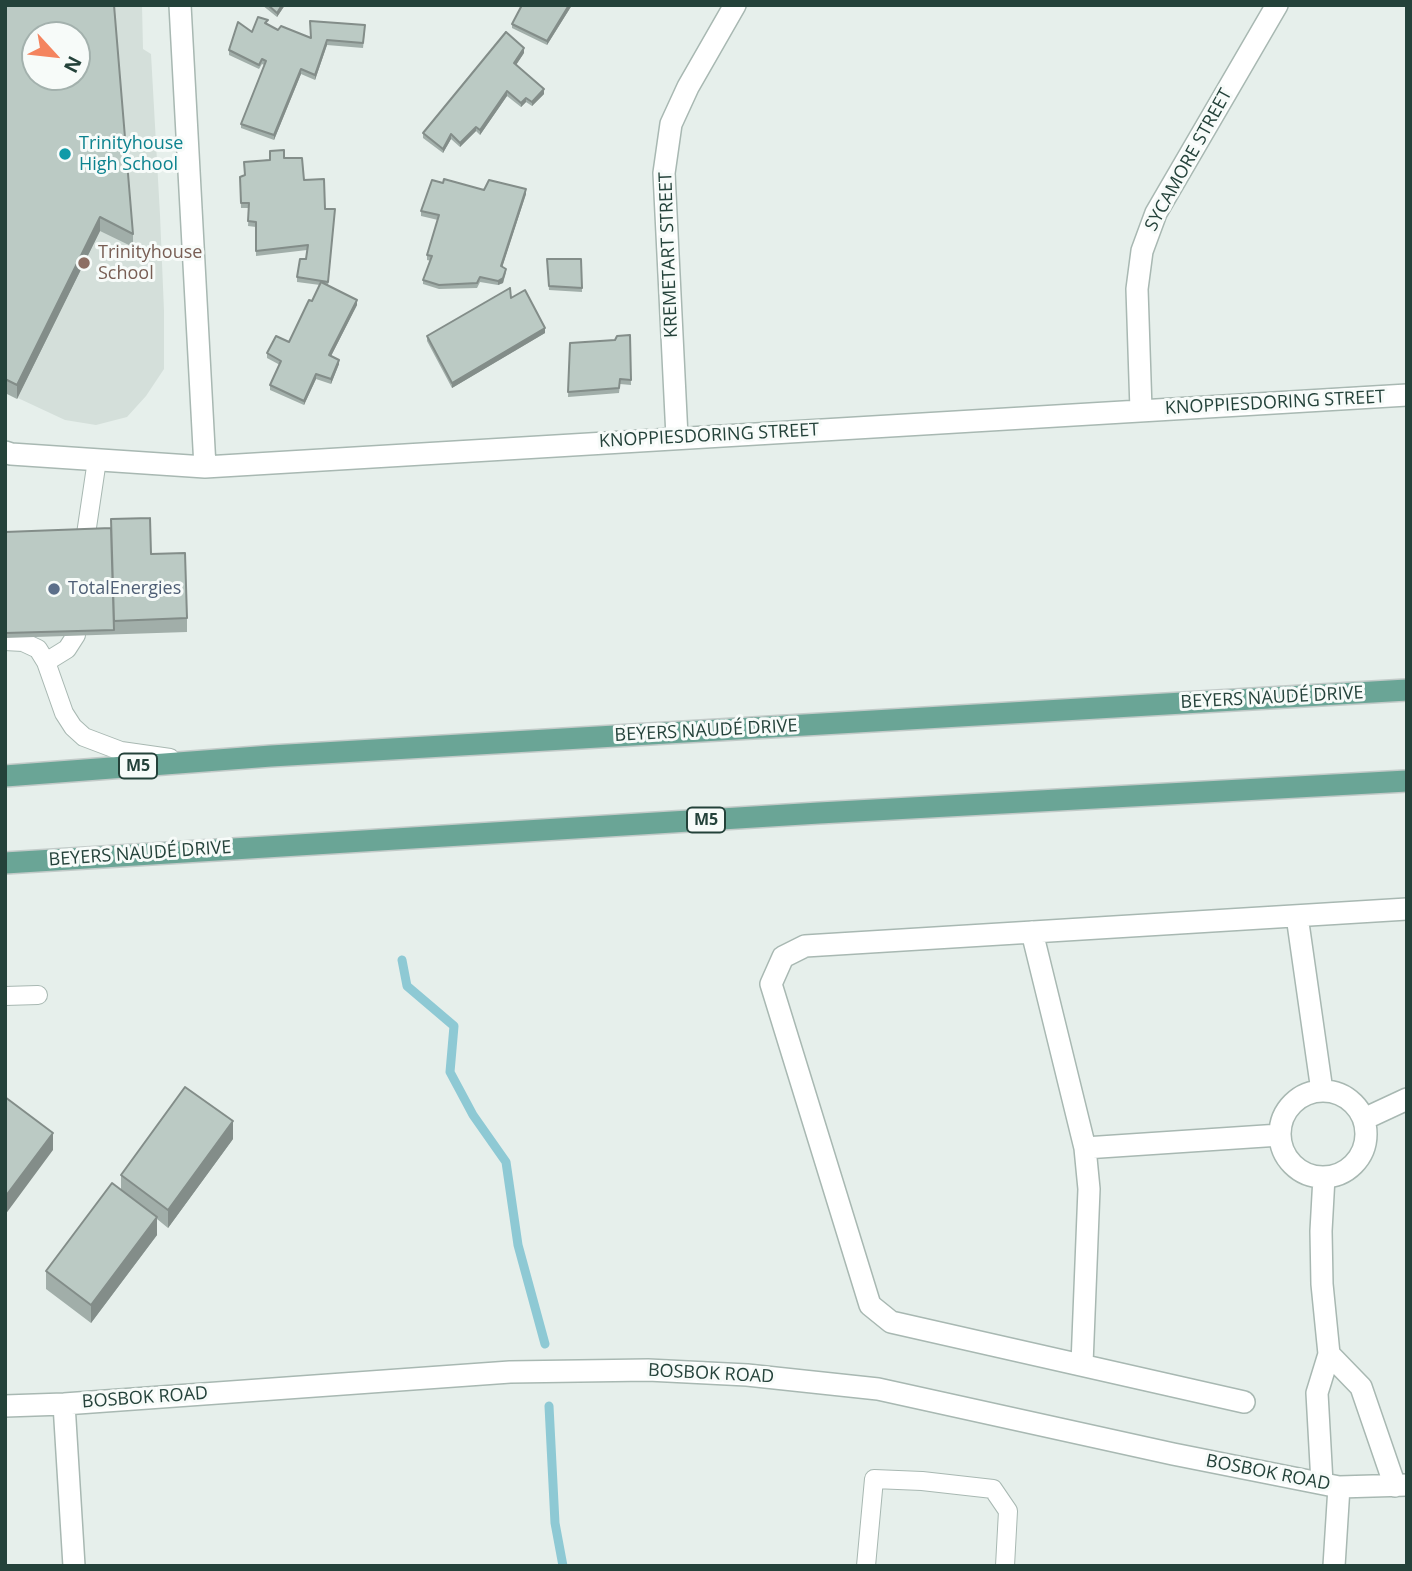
<!DOCTYPE html>
<meta charset="utf-8">
<style>
body{margin:0}
#map{position:relative;width:1412px;height:1571px;overflow:hidden;background:#e6efeb;font-family:"Open Sans",sans-serif}
canvas{display:block}
.frame{position:absolute;inset:0;border:7px solid #24423a;pointer-events:none}
.north{position:absolute;left:21px;top:21px;width:70px;height:70px;box-sizing:border-box;background:#f7fbf9;border:2px solid #a3b1ad;border-radius:50%;rotate:117deg;font-size:19px;font-weight:700;line-height:28px;text-align:center;color:#24423a}
.north::after{content:'';display:block;margin:auto;width:24px;height:32px;background:#f4845f;clip-path:polygon(50% 0,100% 100%,50% 72%,0 100%)}
</style>
<div id="map">
<canvas width="1412" height="1571"></canvas>
<div class="frame"></div>
<div class="north">N</div>
</div>
<script>
const g = document.querySelector('canvas').getContext('2d');
g.lineJoin = 'round';
function fill(path, color) { g.fillStyle = color; g.fill(path, 'evenodd'); }
const shape = rows => new Path2D(rows.map(r => 'M' + r).join(''));
function stroke(path, color, width, dash) { g.strokeStyle = color; g.lineWidth = width; g.lineCap = dash ? 'butt' : 'round'; g.setLineDash(dash || []); g.stroke(path); }
function label(font, color, halo, rows, align = 'center') {
  g.font = font + ' "Open Sans",sans-serif'; g.lineWidth = 6; g.setLineDash([]); g.textBaseline = 'middle'; g.strokeStyle = halo; g.fillStyle = color; for (const [text, x, y, turn = 0] of rows) {
    g.save(); g.translate(x, y); g.rotate((+turn || 0) * Math.PI / 180); g.textAlign = isNaN(turn) ? turn : align; if (halo) g.strokeText(text, 0, 0); g.fillText(text, 0, 0); g.restore();
  }
}
const built = shape([
 [5,5,142,5,143,49,151,54,160,215,164,311,164,369,146,396,127,417,96,425,65,420,5,392],
 [35,35,77,35,77,77,35,77]
]);
const stream = shape([
 [402,960,407,986,454,1026,450,1072,473,1115,506,1162,518,1245,545,1344],
 [549,1406,555,1523,563,1566]
]);
const lane = shape([
 [86,534,97,460],
 [5,641,23,642,38,649,46,662,64,713,73,727,84,737,121,751,170,758],
 [46,662,67,649,76,635],
 [5,996,38,995],
 [866,1566,874,1479,922,1481,993,1489,1008,1511,1005,1566]
]);
const street = shape([
 [180,5,205,467],
 [1141,410,1137,289,1142,251,1156,213,1277,5],
 [677,437,664,173,671,124,688,87,735,5],
 [5,452,11,454,205,467,1407,395],
 [1297,916,1322,1091],
 [1032,932,1085,1148,1089,1189,1082,1364],
 '1280 1134a43 43 0 1 1 86 0a43 43 0 1 1-86 0Z',
 [1364,1119,1407,1099],
 [1085,1148,1280,1135],
 [1329,1354,1361,1387,1395,1486],
 [1244,1402,891,1322,870,1305,771,984,783,957,805,946,1407,909],
 [64,1404,74,1566],
 [5,1406,64,1404,510,1372,648,1370,747,1375,878,1389,1173,1454,1339,1487,1407,1485],
 [1322,1483,1317,1393,1329,1354,1322,1284,1321,1231,1324,1177],
 [1334,1566,1339,1487]
]);
const primary = shape([
 [5,776,271,756,1407,690],
 [5,863,819,813,1407,781]
]);
const wall = shape([
 [5,5,133,234,133,247,100,231,17,399,5,393],
 [262,5,285,5,277,17],
 [519,5,572,5,547,45,512,28,512,24,521,7],
 [268,24,278,30,311,38,365,30,363,48,327,45,315,80,301,74,274,140,241,128,241,124,264,65,262,64,259,69,229,55,229,50,252,32],
 [524,53,516,65,544,94,532,106,526,102,521,107,507,96,480,135,476,131,460,147,451,139,443,153,423,138,423,133],
 [284,158,304,180,325,209,335,209,328,286,357,305,331,356,339,364,331,384,316,379,304,405,270,390,270,385,280,365,267,358,267,353,289,342,320,285,297,282,297,277,306,259,307,250,256,256,256,227,248,226,249,208,241,208,240,177,245,175,244,162],
 [443,183,484,190,526,194,502,267,506,273,503,283,498,285,480,282,477,288,439,289,423,284,423,280,431,261,427,260,427,255,438,220,421,216,421,211],
 [547,259,581,259,582,292,549,290],
 [511,298,545,333,452,388,427,341,427,336],
 [630,335,631,385,620,384,619,393,568,397,570,343,615,340],
 [5,532,187,618,187,632,5,638],
 [233,1139,168,1228,157,1219,157,1235,91,1323,46,1289,46,1271,121,1190,121,1175]
]);
const shadedWall = shape([
 [282,5,285,5,277,17,277,13],
 [569,5,572,5,547,45,547,41],
 [327,40,327,45,315,80,315,75],
 [524,48,524,53,514,68,514,63],
 [301,69,301,74,274,140,274,135],
 [544,89,544,94,532,106,532,102],
 [507,91,507,96,480,135,480,130],
 [526,98,526,102,521,107,521,103],
 [476,127,476,131,460,147,460,143],
 [451,134,451,139,443,153,443,149],
 [526,189,526,194,501,271,501,266],
 [100,217,100,231,17,399,17,385],
 [506,269,503,283,498,285,498,281],
 [357,300,357,305,329,360,329,355],
 [545,328,545,333,452,388,452,383],
 [339,360,339,364,331,384,331,379],
 [316,374,316,379,304,405,304,401],
 [233,1121,233,1139,168,1228,168,1210],
 [53,1133,53,1150,5,1215,5,1197],
 [157,1217,157,1235,91,1323,91,1305]
]);
const building = shape([
 [5,5,114,5,133,234,100,217,17,385,5,379,5,5],
 [35,35,77,35,77,77,35,77,35,35],
 [268,5,282,5,277,13,268,5],
 [522,5,569,5,547,41,512,24,522,5],
 [258,17,268,20,265,23,278,30,281,26,311,38,310,21,365,25,363,43,327,40,315,75,301,69,274,135,241,124,266,61,262,59,259,65,229,50,238,22,252,32,258,17],
 [506,32,524,48,514,63,544,89,532,102,526,98,521,103,507,91,480,130,476,127,460,143,451,134,443,149,423,133,506,32],
 [284,150,284,158,302,158,304,180,324,179,325,209,335,209,328,282,297,277,300,259,306,259,308,245,256,251,256,222,248,221,249,203,241,203,240,177,245,175,244,162,270,160,270,151,284,150],
 [444,179,484,190,489,180,526,189,501,266,506,269,503,278,498,281,480,277,477,283,439,285,423,280,432,256,427,255,439,215,421,211,432,180,443,183,444,179],
 [547,259,581,259,582,288,549,286,547,259],
 [321,282,357,300,329,355,339,360,331,379,316,374,304,401,270,385,281,361,267,353,276,336,289,342,309,300,312,301,321,282],
 [510,288,511,298,525,290,545,328,452,383,427,336,510,288],
 [630,335,631,380,620,379,619,388,568,392,570,343,615,340,617,336,630,335],
 [150,518,151,554,185,553,187,618,114,621,111,519,150,518],
 [111,528,114,630,5,633,5,532,111,528],
 [185,1087,233,1121,168,1210,121,1175,185,1087],
 [5,1097,53,1133,5,1197,5,1097],
 [112,1183,157,1217,91,1305,46,1271,112,1183]
]);
const markers = [
 [65,154,7,"#0f9aa8"],
 [84,263,7,"#8d6e63"],
 [54,589,7,"#5c6f8a"]
];
const shields = [
 [138,766,38],
 [706,820,38]
];
const shieldNames = [
 ["M5",138,766],
 ["M5",706,820]
];
const cultureNames = [
 ["Trinityhouse",79,144],
 ["High School",79,165]
];
const streetNames = [
 ["SYCAMORE STREET",1189,160,-61],
 ["KREMETART STREET",669,255,-92],
 ["KNOPPIESDORING STREET",1275,403,-3],
 ["KNOPPIESDORING STREET",709,436,-3],
 ["BEYERS NAUDÉ DRIVE",1272,698,-3],
 ["BEYERS NAUDÉ DRIVE",706,731,-3],
 ["BEYERS NAUDÉ DRIVE",140,854,-4],
 ["BOSBOK ROAD",711,1374,3],
 ["BOSBOK ROAD",145,1398,-4],
 ["BOSBOK ROAD",1268,1473,11]
];
const educationNames = [
 ["Trinityhouse",98,253],
 ["School",98,274]
];
const serviceNames = [
 ["TotalEnergies",68,589]
];
fill(built, '#d4dfda');
stroke(stream, '#8ec9d4', 9);
stroke(lane, '#a8b8b2', 20);
stroke(street, '#a8b8b2', 24);
stroke(primary, '#c2cac8', 24);
stroke(lane, '#fff', 18);
stroke(street, '#fff', 21);
stroke(primary, '#6aa596', 21);
fill(wall, '#a1aea9');
fill(shadedWall, '#838d89');
fill(building, '#bbcac4');
stroke(building, '#838d89', 2);
for (const [x, y, r, color] of markers) { const dot = new Path2D(); dot.arc(x, y, r, 0, 2 * Math.PI); g.fillStyle = color; g.fill(dot); stroke(dot, '#f7fbf9', 2.5); }
for (const [x, y, w] of shields) { const box = new Path2D(); box.roundRect(x - w / 2, y - 12.5, w, 25, 5); g.fillStyle = '#f7fbf9'; g.fill(box); stroke(box, '#24423a', 2); }
label('bold 16px', '#24423a', null, shieldNames);
label('18px', '#0d838f', '#f7fbf9', cultureNames, 'left');
label('18px', '#24423a', '#f7fbf9', streetNames);
label('18px', '#785e54', '#f7fbf9', educationNames, 'left');
label('18px', '#4e5e75', '#f7fbf9', serviceNames, 'left');
</script>
